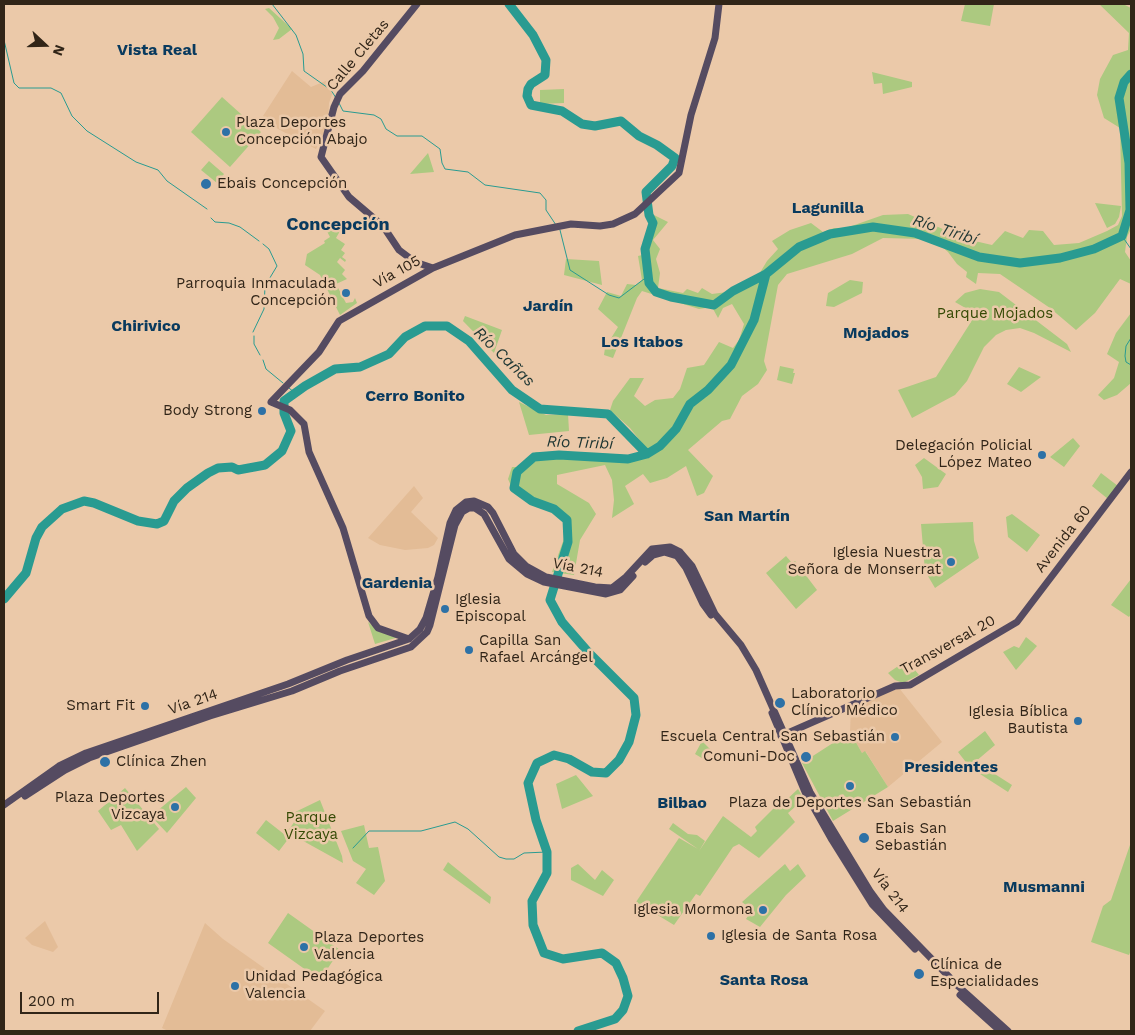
<!DOCTYPE html>
<meta charset="utf-8">
<style>
body{margin:0}
#map{position:relative;width:1135px;height:1035px;overflow:hidden;background:#ebc9a9;font-family:"Work Sans",sans-serif}
canvas{display:block}
.frame{position:absolute;inset:0;border:5px solid #312518;pointer-events:none}
.north{position:absolute;left:20px;top:20px;width:50px;height:50px;-webkit-text-stroke:4px #ebc9a9;paint-order:stroke;rotate:111deg;font-size:14px;font-weight:700;line-height:20px;text-align:center;color:#312518}
.north::after{content:'';display:block;margin:auto;width:18px;height:22px;background:#312518;clip-path:polygon(50% 0,100% 100%,50% 72%,0 100%)}
.scale{position:absolute;left:20px;top:992px;width:139px;height:22px;box-sizing:border-box;border:2px solid #312518;border-top:0;padding-left:6px;font-size:15px;line-height:18px;white-space:nowrap;color:#312518;-webkit-text-stroke:4px #ebc9a9;paint-order:stroke}
</style>
<div id="map">
<canvas width="1135" height="1035"></canvas>
<div class="frame"></div>
<div class="north">N</div>
<div class="scale">200 m</div>
</div>
<script>
const g = document.querySelector('canvas').getContext('2d');
g.lineJoin = 'round';
function fill(path, color) { g.fillStyle = color; g.fill(path, 'evenodd'); }
const shape = rows => new Path2D(rows.map(r => 'M' + r).join(''));
function stroke(path, color, width, dash) { g.strokeStyle = color; g.lineWidth = width; g.lineCap = dash ? 'butt' : 'round'; g.setLineDash(dash || []); g.stroke(path); }
function label(font, color, halo, rows, align = 'center') {
  g.font = font + ' "Work Sans",sans-serif'; g.lineWidth = 5; g.setLineDash([]); g.textBaseline = 'middle'; g.strokeStyle = halo; g.fillStyle = color; for (const [text, x, y, turn = 0] of rows) {
    g.save(); g.translate(x, y); g.rotate((+turn || 0) * Math.PI / 180); g.textAlign = isNaN(turn) ? turn : align; if (halo) g.strokeText(text, 0, 0); g.fillText(text, 0, 0); g.restore();
  }
}
const built = shape([
 [292,71,311,87,328,80,333,92,329,103,328,124,316,149,278,129,263,116],
 [414,486,423,498,411,512,438,538,434,545,428,548,405,550,380,545,368,538],
 [899,688,942,742,888,787,866,752,862,753,850,732,851,707],
 [45,921,58,947,53,952,32,945,25,938],
 [205,923,223,939,325,1011,310,1031,168,1031,162,1028]
]);
const green = shape([
 [965,4,994,4,990,26,961,21],
 [1099,4,1123,4,1131,8,1131,229,1127,237,1125,252,1131,261,1131,284,1120,279,1095,313,1076,330,1050,308,1000,274,978,273,976,284,966,277,967,272,957,264,948,252,940,245,924,239,883,238,852,254,787,274,778,285,764,361,767,370,758,384,742,396,730,419,722,421,688,450,713,476,704,493,697,496,686,466,667,478,650,483,643,474,625,486,634,504,612,518,614,500,612,480,605,465,557,475,557,484,589,503,596,514,580,540,574,575,552,572,570,522,552,510,525,498,512,488,508,479,512,467,518,467,536,452,603,453,643,459,642,443,630,428,610,410,613,401,630,378,644,378,634,396,645,406,655,400,673,398,680,389,687,368,704,365,719,342,733,348,739,340,744,324,732,304,723,308,718,318,712,307,699,309,642,291,637,298,613,358,604,355,605,348,618,327,598,309,607,292,621,296,627,284,636,285,642,280,638,256,647,254,644,242,656,226,654,215,668,222,653,240,660,249,656,259,660,273,658,288,683,293,687,289,698,293,702,288,712,294,727,292,758,276,767,261,778,249,772,241,790,230,811,223,823,232,834,228,846,228,883,215,908,214,966,239,992,245,1005,231,1023,238,1029,230,1043,231,1054,245,1079,243,1107,231,1118,225,1122,216,1120,128,1104,118,1097,95,1100,79,1113,55,1128,50,1129,33],
 [269,8,292,29,279,39,273,40,279,28,273,17,265,9],
 [872,72,912,82,912,87,883,94,882,83,874,84],
 [564,89,564,103,540,104,540,90],
 [222,97,261,132,230,167,191,132],
 [428,153,434,172,410,174],
 [209,161,224,174,217,183,201,170],
 [1095,203,1121,206,1119,217,1115,224,1107,228],
 [323,224,329,224,340,231,336,238,345,244,341,250,345,253,342,257,346,260,345,262,340,258,337,262,345,270,342,274,347,279,336,284,346,303,353,302,355,298,357,303,340,315,320,275,305,265,307,254,325,243,324,241,330,237],
 [566,259,599,261,602,285,564,275],
 [850,280,863,282,862,293,834,307,826,306,828,293],
 [980,289,999,292,1067,344,1071,352,1034,333,1020,328,1006,330,996,335,984,347,967,381,955,395,912,418,898,390,936,377,976,314,955,302,965,293],
 [1131,313,1131,383,1117,395,1104,400,1098,395,1114,378,1119,362,1107,354,1116,333],
 [465,316,502,330,494,353,463,321],
 [780,366,794,369,793,373,795,373,792,384,777,380],
 [1019,367,1041,377,1021,392,1007,384],
 [519,402,546,415,568,414,569,431,529,435],
 [1073,438,1080,446,1064,467,1050,457],
 [924,458,946,474,938,487,923,489,922,477,915,465],
 [1101,473,1118,486,1108,499,1092,486],
 [1012,514,1040,535,1027,552,1008,537,1006,517],
 [973,522,974,541,979,558,935,588,925,571,921,524],
 [786,556,792,563,795,561,817,590,796,609,766,573],
 [1131,579,1131,614,1129,617,1111,605],
 [368,622,376,629,399,637,375,644],
 [1026,637,1037,646,1016,670,1003,652,1014,646,1019,648],
 [907,660,919,675,903,683,895,680,888,673],
 [985,731,995,745,975,762,978,767,972,770,958,752],
 [850,732,862,753,865,751,888,787,833,821,802,763],
 [702,741,711,750,705,760,695,754],
 [987,769,1012,785,1008,792,980,774],
 [576,775,593,796,562,809,556,784],
 [186,787,196,798,167,833,151,816],
 [125,788,159,829,137,851,121,825,111,830,98,811],
 [798,789,804,799,788,813,795,822,759,858,739,844,733,847,700,896,696,894,674,925,636,902,679,838,698,849,669,829,673,823,688,834,697,835,705,841,699,851,723,816,751,837,757,831,755,827,780,802,782,804],
 [320,800,342,856,343,863,287,832,295,821,287,816],
 [266,820,289,838,279,851,256,833],
 [364,825,369,848,378,847,385,881,374,895,356,883,366,869,353,861,341,831],
 [1131,842,1131,950,1129,955,1091,942,1103,906,1111,900],
 [448,862,491,897,490,904,443,870],
 [578,864,595,880,602,870,614,880,603,896,571,880,571,868],
 [785,864,790,871,798,864,806,876,786,895,760,927,746,919,752,910,742,902],
 [288,913,340,950,320,980,268,943]
]);
const stream = shape([
 [272,4,296,35,303,54,304,71,331,90,336,98],
 [4,40,14,83,19,88,51,88,61,93,72,116,87,131,136,162,158,170,167,181,207,209],
 [339,103,343,111,374,115,381,119,386,129,397,136,422,136,440,149,442,163,445,169,468,172,485,185,540,193,546,200,546,210,556,225],
 [211,218,215,222,229,223,240,227,259,241],
 [560,230,570,270,609,295,619,298,648,276],
 [1122,236,1131,249],
 [253,332,264,309,265,286,277,266,269,249,263,244],
 [254,336,254,344,260,355],
 [1131,338,1126,346,1125,356,1126,362,1131,365],
 [263,360,266,369,283,383],
 [289,388,295,393],
 [353,848,369,831,421,831,455,822,468,829,499,857,506,859,514,859,524,853,547,852]
]);
const river = shape([
 [509,4,533,35,546,60,545,75,531,84,528,89,527,96,531,105,562,111,582,124,595,126,621,121,639,136,657,145,675,158,672,166,646,192,649,215,653,223,645,249,649,283,656,292,671,297,714,305,733,291,766,274,799,247,830,234,873,227,915,233,979,257,1020,263,1060,258,1094,249,1122,236,1130,210,1129,163,1119,98,1124,82,1131,74],
 [4,599,26,573,36,538,42,527,62,509,84,501,94,503,138,521,157,524,164,521,174,501,187,488,208,473,218,468,232,467,238,470,265,465,282,451,291,431,284,413,284,401,305,386,335,369,360,367,389,354,405,337,425,326,447,326,469,341,512,390,540,409,608,414,647,454],
 [578,1031,615,1019,623,1010,628,996,623,978,616,963,602,953,563,959,544,953,533,925,532,901,547,873,547,852,536,820,528,783,537,763,554,755,569,759,592,772,606,773,619,760,629,742,636,715,634,698,589,653,562,622,550,600,568,542,567,520,554,509,532,501,514,488,517,472,534,457,559,455,628,459,647,454,660,446,676,429,690,404,708,390,731,365,754,320,766,274]
]);
const secondary = shape([
 [417,4,363,71,340,94,334,107,321,157,349,197,383,226,399,250,415,262,433,268],
 [645,562,653,555,664,552,677,556,686,568,703,604,711,615],
 [409,639,378,628,369,616,343,528,309,452,304,424,290,410,271,402,319,352,339,321,433,268,515,235,571,224,600,226,613,224,635,214,679,173,691,115,715,38,719,4],
 [772,713,805,792,832,840,872,904,915,949],
 [781,736,895,686,910,685,1017,622,1131,472],
 [25,796,65,770,89,758,210,716,292,691,340,671,411,647,427,632,430,625,455,525,462,512,469,508,475,508,484,514,509,559,527,574,544,582,606,594,620,590,633,576],
 [4,805,59,766,86,753,288,684,347,660,409,639,420,629,426,618,438,577,450,523,456,510,466,502,474,501,488,507,493,513,514,554,526,566,546,577,595,587,612,588,626,577,652,549,670,547,680,552,692,566,715,614,741,645,756,670,810,792,870,891,884,910,958,986,1008,1031],
 [960,995,1000,1031]
]);
const markers = [
 [226,132,5,"#2d71a6"],
 [206,184,6,"#2d71a6"],
 [346,293,5,"#2d71a6"],
 [262,411,5,"#2d71a6"],
 [1042,455,5,"#2d71a6"],
 [951,562,5,"#2d71a6"],
 [445,609,5,"#2d71a6"],
 [469,650,5,"#2d71a6"],
 [780,703,6,"#2d71a6"],
 [145,706,5,"#2d71a6"],
 [1078,721,5,"#2d71a6"],
 [895,737,5,"#2d71a6"],
 [806,757,6,"#2d71a6"],
 [105,762,6,"#2d71a6"],
 [850,786,5,"#2d71a6"],
 [175,807,5,"#2d71a6"],
 [864,838,6,"#2d71a6"],
 [763,910,5,"#2d71a6"],
 [711,936,5,"#2d71a6"],
 [304,947,5,"#2d71a6"],
 [919,974,6,"#2d71a6"],
 [235,986,5,"#2d71a6"]
];
const streetNames = [
 ["Calle Cletas",358,55,-50],
 ["Vía 105",397,272,-29],
 ["Avenida 60",1063,539,-52],
 ["Vía 214",578,568,11],
 ["Transversal 20",948,645,-29],
 ["Vía 214",193,702,-19],
 ["Vía 214",890,891,53]
];
const poiNames = [
 ["Plaza Deportes",236,123],
 ["Concepción Abajo",236,140],
 ["Ebais Concepción",217,184],
 ["Parroquia Inmaculada",336,284,"right"],
 ["Concepción",336,301,"right"],
 ["Body Strong",252,411,"right"],
 ["Delegación Policial",1032,446,"right"],
 ["López Mateo",1032,463,"right"],
 ["Iglesia Nuestra",941,553,"right"],
 ["Señora de Monserrat",941,570,"right"],
 ["Iglesia",455,600],
 ["Episcopal",455,617],
 ["Capilla San",479,641],
 ["Rafael Arcángel",479,658],
 ["Laboratorio",791,694],
 ["Clínico Médico",791,711],
 ["Smart Fit",135,706,"right"],
 ["Iglesia Bíblica",1068,712,"right"],
 ["Bautista",1068,729,"right"],
 ["Escuela Central San Sebastián",885,737,"right"],
 ["Comuni-Doc",795,757,"right"],
 ["Clínica Zhen",116,762],
 ["Plaza Deportes",165,798,"right"],
 ["Vizcaya",165,815,"right"],
 ["Plaza de Deportes San Sebastián",850,803,"center"],
 ["Ebais San",875,829],
 ["Sebastián",875,846],
 ["Iglesia Mormona",753,910,"right"],
 ["Iglesia de Santa Rosa",721,936],
 ["Plaza Deportes",314,938],
 ["Valencia",314,955],
 ["Clínica de",930,965],
 ["Especialidades",930,982],
 ["Unidad Pedagógica",245,977],
 ["Valencia",245,994]
];
const parkNames = [
 ["Parque Mojados",995,314],
 ["Parque",311,818],
 ["Vizcaya",311,835]
];
const neighbourhoodNames = [
 ["Vista Real",157,50],
 ["Lagunilla",828,208],
 ["Jardín",548,306],
 ["Chirivico",146,326],
 ["Mojados",876,333],
 ["Los Itabos",642,342],
 ["Cerro Bonito",415,396],
 ["San Martín",747,516],
 ["Gardenia",397,583],
 ["Presidentes",951,767],
 ["Bilbao",682,803],
 ["Musmanni",1044,887],
 ["Santa Rosa",764,980]
];
const waterNames = [
 ["Río Tiribí",945,230,18],
 ["Río Cañas",504,357,44],
 ["Río Tiribí",580,443,2]
];
const quarterNames = [
 ["Concepción",338,225]
];
fill(built, '#e3bc96');
fill(green, '#acc980');
stroke(stream, '#299b91', 1);
stroke(river, '#299b91', 9);
stroke(secondary, '#554b61', 7);
for (const [x, y, r, color] of markers) { const dot = new Path2D(); dot.arc(x, y, r, 0, 2 * Math.PI); g.fillStyle = color; g.fill(dot); stroke(dot, '#ebc9a9', 2); }
label('15px', '#312518', '#ebc9a9', streetNames);
label('15px', '#312518', '#ebc9a9', poiNames, 'left');
label('15px', '#354a05', '#ebc9a9', parkNames);
label('bold 16px', '#093a5e', '#ebc9a9', neighbourhoodNames);
label('italic 16px', '#1e3633', '#ebc9a9', waterNames);
label('bold 18px', '#093a5e', '#ebc9a9', quarterNames);
</script>
